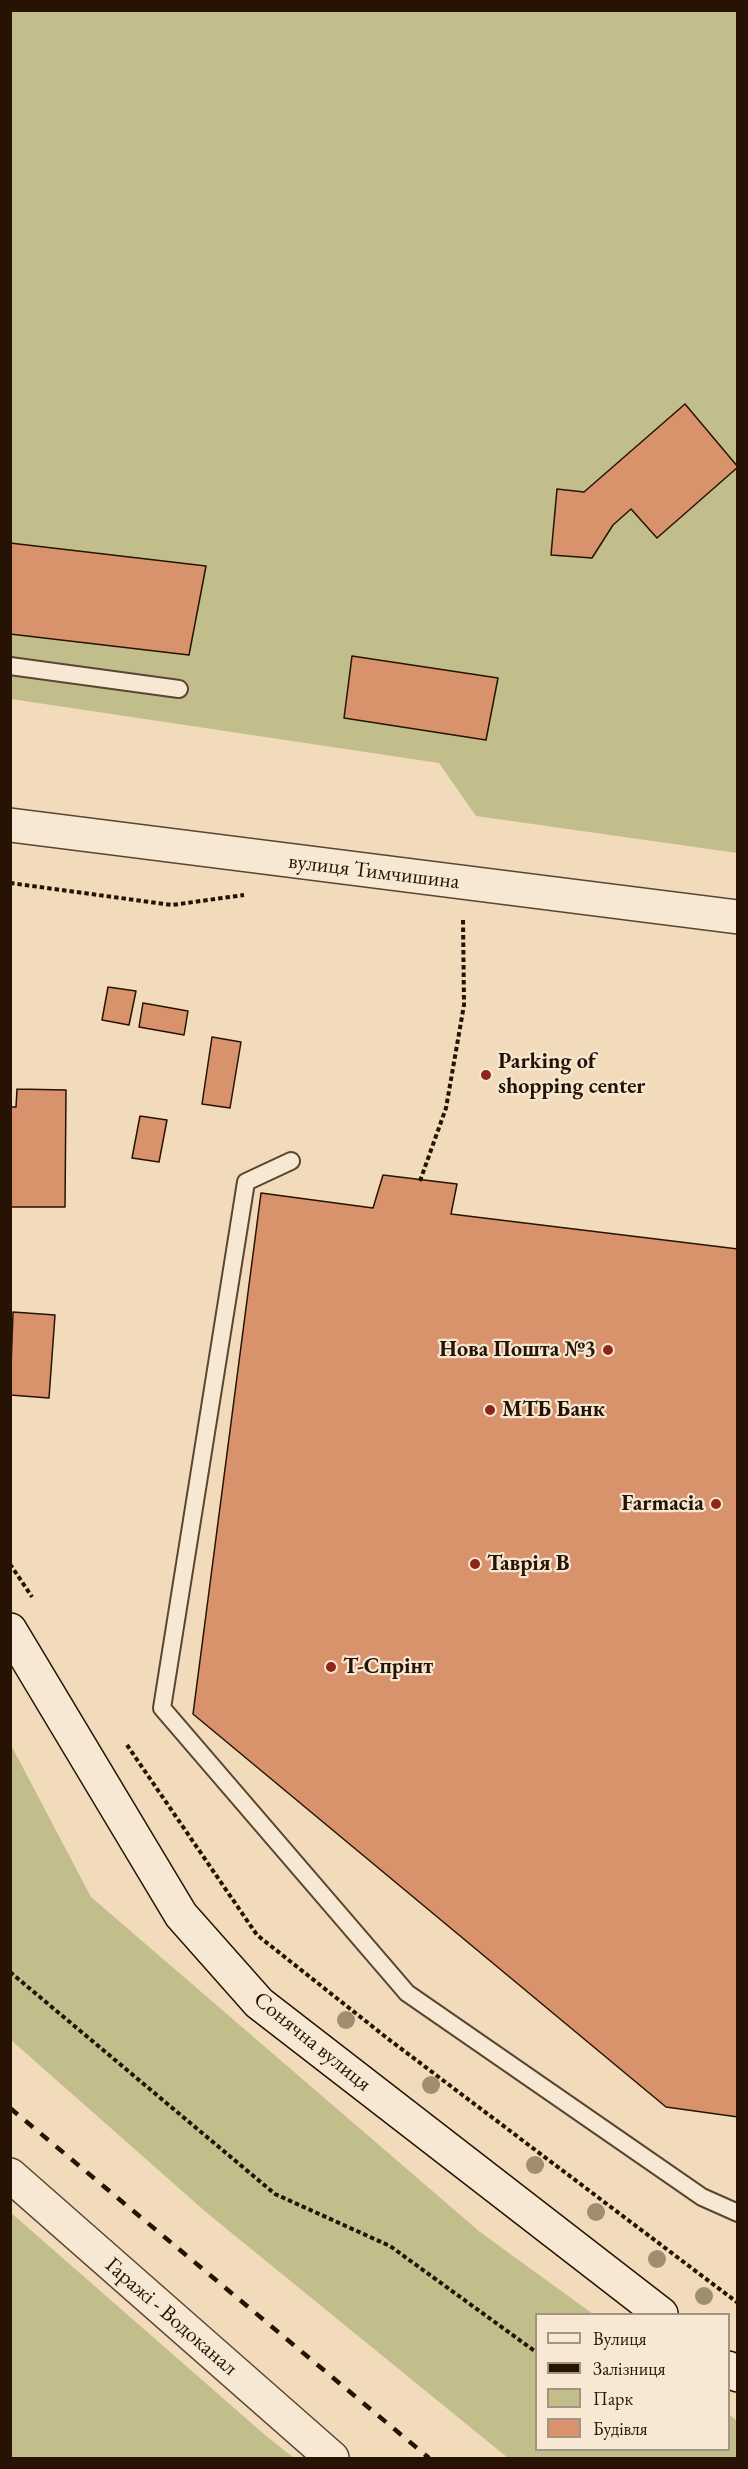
<!DOCTYPE html>
<meta charset="utf-8">
<style>
body{margin:0}
#map{position:relative;width:748px;height:2469px;overflow:hidden;background:#f2dbbb;font-family:"EB Garamond",serif}
canvas{display:block}
.frame{position:absolute;inset:0;border:12px solid #261304;pointer-events:none}
.legend{position:absolute;left:535px;top:2313px;width:195px;height:138px;box-sizing:border-box;background:#f7e8d3;border:2px solid #a39380;margin:0;padding:8px 10px;list-style:none;font-size:18px;color:#261304}
.legend li{display:flex;align-items:center;gap:12px;height:30px}
.legend b{width:30px;border:2px solid #a39380}
</style>
<div id="map">
<canvas width="748" height="2469"></canvas>
<div class="frame"></div>
<ul class="legend">
<li><b style="height:8px;background:#f7e8d3"></b>Вулиця</li>
<li><b style="height:8px;background:#261304"></b>Залізниця</li>
<li><b style="height:16px;background:#c2be8b"></b>Парк</li>
<li><b style="height:16px;background:#d8936c"></b>Будівля</li>
</ul>
</div>
<script>
const g = document.querySelector('canvas').getContext('2d');
g.lineJoin = 'round';
function fill(path, color) { g.fillStyle = color; g.fill(path, 'evenodd'); }
const shape = rows => new Path2D(rows.map(r => 'M' + r).join(''));
function stroke(path, color, width, dash) { g.strokeStyle = color; g.lineWidth = width; g.lineCap = dash ? 'butt' : 'round'; g.setLineDash(dash || []); g.stroke(path); }
function label(font, color, halo, rows, align = 'center') {
  g.font = font + ' "EB Garamond",serif'; g.lineWidth = 4.5; g.setLineDash([]); g.textBaseline = 'middle'; g.strokeStyle = halo; g.fillStyle = color; for (const [text, x, y, turn = 0] of rows) {
    g.save(); g.translate(x, y); g.rotate((+turn || 0) * Math.PI / 180); g.textAlign = isNaN(turn) ? turn : align; if (halo) g.strokeText(text, 0, 0); g.fillText(text, 0, 0); g.restore();
  }
}
const green = shape([
 [10,11,737,11,737,853,476,816,439,763,11,699],
 [11,1745,91,1897,480,2232,593,2314,536,2314,536,2450,728,2450,729,2414,737,2421,737,2458,508,2458,207,2213,11,2040],
 [10,2212,265,2435,294,2458,11,2458]
]);
const building = shape([
 [685,404,738,467,657,538,631,509,613,525,592,558,551,555,557,489,584,492,685,404],
 [10,543,206,566,189,655,10,634,10,543],
 [352,656,498,678,486,740,344,718,352,656],
 [108,987,136,991,129,1025,102,1020,108,987],
 [143,1003,188,1011,184,1035,139,1027,143,1003],
 [212,1037,241,1042,230,1108,202,1104,212,1037],
 [17,1089,66,1090,65,1207,11,1207,10,1107,16,1107,17,1089],
 [140,1116,167,1120,159,1162,132,1158,140,1116],
 [383,1175,457,1184,451,1214,738,1249,738,2117,666,2107,193,1714,261,1193,373,1208,383,1175],
 [13,1312,55,1315,49,1398,10,1395,13,1312]
]);
const path = shape([
 [10,883,172,905,244,895],
 [420,1181,446,1108,464,1005,463,919],
 [10,1564,32,1597],
 [127,1745,257,1935,387,2038,738,2303],
 [10,1972,275,2194,390,2246,536,2352]
]);
const lane = shape([
 [10,666,179,689],
 [291,1161,246,1182,162,1708,407,1993,702,2197,738,2213]
]);
const street = shape([
 [10,825,738,917],
 [10,2175,332,2458]
]);
const secondary = shape([
 [10,1630,181,1915,259,2003,661,2314],
 [728,2368,738,2375]
]);
const rail = shape([
 [10,2108,429,2458]
]);
const trees = [
 [346,2020],
 [431,2085],
 [535,2165],
 [596,2212],
 [657,2259],
 [704,2296]
];
const markers = [
 [486,1075,6,"#8f2418"],
 [608,1350,6,"#8f2418"],
 [490,1410,6,"#8f2418"],
 [716,1504,6,"#8f2418"],
 [475,1564,6,"#8f2418"],
 [331,1667,6,"#8f2418"]
];
const streetNames = [
 ["вулиця Тимчишина",374,872,7],
 ["Сонячна вулиця",312,2042,39],
 ["Гаражі - Водоканал",171,2317,41]
];
const poiNames = [
 ["Parking of",498,1062],
 ["shopping center",498,1087],
 ["Нова Пошта №3",596,1350,"right"],
 ["МТБ Банк",502,1410],
 ["Farmacia",704,1504,"right"],
 ["Таврія В",487,1564],
 ["Т-Спрінт",343,1667]
];
fill(green, '#c2be8b');
fill(building, '#d8936c');
stroke(building, '#261304', 1.5);
stroke(lane, '#594532', 20);
stroke(street, '#594532', 36);
stroke(secondary, '#261304', 36);
stroke(path, '#261304', 4, [4.5, 3]);
stroke(lane, '#f7e8d3', 16);
stroke(street, '#f7e8d3', 33);
stroke(secondary, '#f7e8d3', 33);
stroke(rail, '#261304', 4.5, [10, 10]);
g.fillStyle = '#a08e70';
for (const [x, y] of trees) { g.beginPath(); g.arc(x, y, 9, 0, 2 * Math.PI); g.fill(); }
for (const [x, y, r, color] of markers) { const dot = new Path2D(); dot.arc(x, y, r, 0, 2 * Math.PI); g.fillStyle = color; g.fill(dot); stroke(dot, '#f7e8d3', 2); }
label('22px', '#261304', '#f7e8d3', streetNames);
label('bold 22px', '#261304', '#f7e8d3', poiNames, 'left');
</script>
